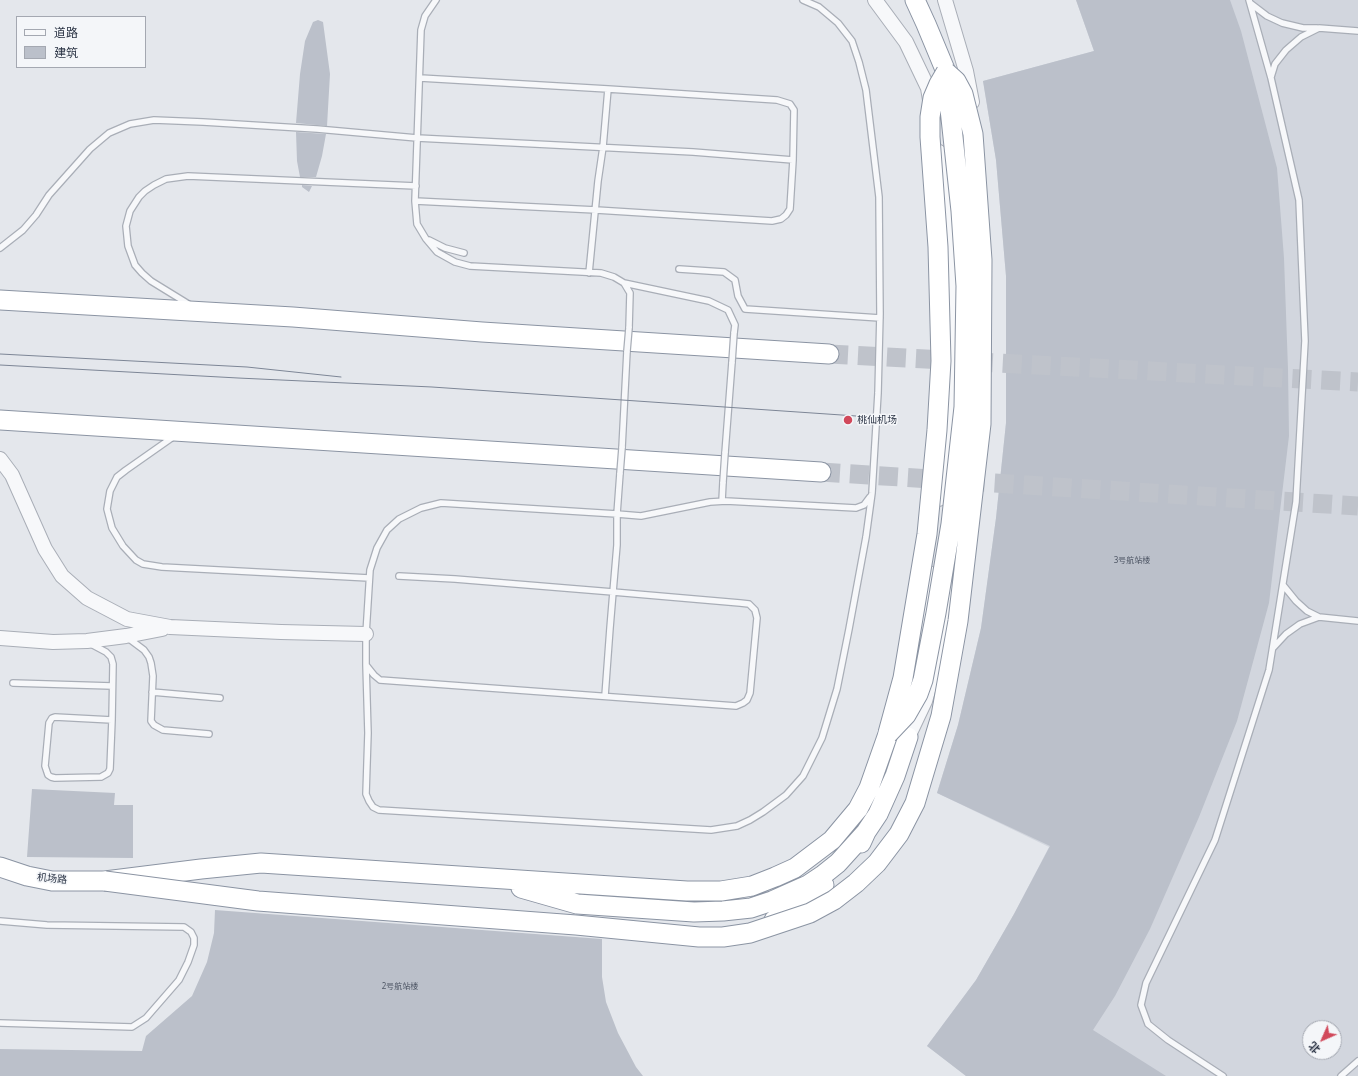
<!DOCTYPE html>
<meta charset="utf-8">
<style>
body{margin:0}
#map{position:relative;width:1358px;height:1076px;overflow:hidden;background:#e4e7ec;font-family:"Noto Sans","Noto Sans SC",sans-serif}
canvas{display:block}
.legend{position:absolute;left:16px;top:16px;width:130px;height:52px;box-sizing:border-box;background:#f4f6f9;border:1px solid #a4a8b1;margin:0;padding:5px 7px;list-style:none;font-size:12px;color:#2b3445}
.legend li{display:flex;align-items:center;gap:8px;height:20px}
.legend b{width:20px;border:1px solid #a4a8b1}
.north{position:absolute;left:1302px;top:1020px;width:40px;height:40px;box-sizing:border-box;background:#f4f6f9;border:1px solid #a4a8b1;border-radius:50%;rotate:225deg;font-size:11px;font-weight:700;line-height:16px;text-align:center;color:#2b3445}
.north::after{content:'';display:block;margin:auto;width:14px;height:18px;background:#d1495b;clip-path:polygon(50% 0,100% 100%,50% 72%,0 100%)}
</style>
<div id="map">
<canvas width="1358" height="1076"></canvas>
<ul class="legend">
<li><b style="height:5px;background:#f7f8fa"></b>道路</li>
<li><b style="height:11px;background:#bbc0ca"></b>建筑</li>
</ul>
<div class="north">北</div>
</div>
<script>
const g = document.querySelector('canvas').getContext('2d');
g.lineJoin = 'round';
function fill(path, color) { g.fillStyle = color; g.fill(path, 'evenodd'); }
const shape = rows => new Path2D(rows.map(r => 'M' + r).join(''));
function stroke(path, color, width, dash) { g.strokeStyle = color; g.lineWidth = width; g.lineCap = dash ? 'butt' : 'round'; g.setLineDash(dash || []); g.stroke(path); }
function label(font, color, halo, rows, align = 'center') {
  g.font = font + ' "Noto Sans","Noto Sans SC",sans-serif'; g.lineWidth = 3; g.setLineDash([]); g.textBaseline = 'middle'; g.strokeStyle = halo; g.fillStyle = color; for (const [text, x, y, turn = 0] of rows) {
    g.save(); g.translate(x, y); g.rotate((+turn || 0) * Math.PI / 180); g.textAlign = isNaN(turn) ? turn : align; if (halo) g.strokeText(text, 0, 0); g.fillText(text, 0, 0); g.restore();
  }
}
const built = shape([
 [1076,0,1358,0,1358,1076,966,1076,927,1046,976,980,1014,914,1049,847,937,793,958,725,981,628,996,518,1006,423,1006,276,996,160,983,81,1094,51],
 [1310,1028,1334,1028,1334,1052,1310,1052]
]);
const building = shape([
 [1076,0,1230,0,1241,31,1277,168,1284,258,1288,369,1289,436,1269,603,1237,721,1199,817,1150,929,1115,996,1093,1030,1166,1076,966,1076,927,1046,976,980,1014,914,1050,846,937,793,958,725,981,628,996,518,1006,423,1006,276,996,160,983,81,1094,51],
 [318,20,323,22,330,74,327,126,296,123,300,74,305,41,313,22],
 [296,132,326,134,322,156,316,177,300,177,297,161],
 [302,185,312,186,309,192,302,187],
 [32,789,115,793,114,805,133,805,133,858,27,857],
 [215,910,602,939,602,977,606,1002,618,1033,636,1067,643,1076,0,1076,0,1049,142,1051,146,1036,192,996,207,962,214,933]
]);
const trunkTunnel = shape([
 [829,354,1358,382],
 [821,472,1358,506]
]);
const service = shape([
 [436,0,425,16,421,30,415,201,417,224,426,239,437,252,455,262,470,266,601,273,614,277,624,283,630,293,629,328],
 [1250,3,1267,16,1282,23,1303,28,1317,28],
 [1271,77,1275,64,1286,50,1301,37,1319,28,1358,31],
 [420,78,608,89,603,147,598,181,589,273],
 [415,201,596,210,772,221,781,219,786,215,790,209,793,160,794,110,790,104,777,100,608,89],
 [429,240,445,248,464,253],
 [0,248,23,230,36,215,49,195,90,149,109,133,130,124,154,120,203,122,317,129,417,138,693,152,793,160],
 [679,269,724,272,735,280,738,296,745,309,880,318],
 [624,283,709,301,728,310,735,325,734,333],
 [190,305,151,281,142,273,135,265,128,246,126,226,130,211,139,197,145,191,154,185,166,179,188,176,416,186],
 [173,437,126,470,117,477,110,491,107,509,112,528,123,546,136,560,143,564,162,567,369,578],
 [622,448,627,351],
 [725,453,732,362],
 [620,473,617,514,641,516,710,502,726,501,856,508,864,505,870,497],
 [722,501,723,482],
 [399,576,455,579,613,592,740,603,749,604,755,610,757,618,750,693,747,700,743,703,736,706,380,680,374,675,366,665,366,634,370,570,377,548,387,530,399,519,421,508,441,503,617,514,617,545,613,592,610,628,605,696],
 [1283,585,1296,601,1307,611,1319,617],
 [128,638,144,650,149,657,151,663,153,676,151,721,154,725,163,730,209,734],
 [91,644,106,652,111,657,113,664,112,720,110,769,108,773,101,777,55,778,51,777,48,775,45,766,49,723,52,718,55,717,112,720],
 [1273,648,1286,634,1300,624,1319,617,1358,621],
 [366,665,368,733,366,794,369,801,373,807,379,810,711,830,737,826,750,820,763,812,786,795,803,776,822,738,837,689,849,629,866,537,872,493,878,393,880,314,879,197,866,90,859,62,852,41,838,23,819,7,803,0],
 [13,683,112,686],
 [152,692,220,698],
 [0,921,47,925,184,927,191,932,194,938,194,945,188,962,179,980,146,1018,132,1027,0,1023],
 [1223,1076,1168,1040,1148,1024,1141,1005,1146,983,1215,840,1269,670,1296,502,1305,341,1299,200,1271,78,1249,0],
 [1341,1076,1358,1061]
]);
const tertiary = shape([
 [875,0,906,42,928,88,931,106],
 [945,0,966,71,972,102],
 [939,152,950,215,952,398,939,499],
 [0,459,12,475,45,549,62,576,87,598,127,619,170,627,281,632,366,634],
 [0,638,53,642,87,641,126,636,162,629],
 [917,666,929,573],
 [908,737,925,701,938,657,956,569]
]);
const trunk = shape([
 [915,0,926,24,946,72],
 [0,300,293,317,482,332,829,354],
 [0,420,821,472],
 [861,843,866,832,878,814,895,776,908,737],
 [0,867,27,876,52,881,105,881,201,869,261,863,687,891,721,891,752,886,775,877,795,868,832,840,858,809,869,788,888,734],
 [521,888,577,904,694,912,723,911,751,908,772,901,808,885,823,875,838,863,866,832],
 [774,920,803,904,824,885]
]);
const tram = shape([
 [0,354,247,367,341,377],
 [0,365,238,378,432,387,856,416]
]);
const serviceBridge = shape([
 [627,351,629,328],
 [732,362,734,333],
 [620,473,622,448],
 [723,482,725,453]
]);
const trunkBridge = shape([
 [888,733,903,678,927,534,937,430,941,361,938,247,930,137,930,117,933,98,939,84,946,72],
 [888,734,906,715,918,694,923,680,936,613,951,524,964,407,966,286,961,211,946,72],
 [105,881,258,901,576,925,699,937,723,937,750,933,810,913,834,900,856,883,877,863,899,834,915,803,941,716,958,621,981,424,982,260,973,134,963,94,956,81,946,72]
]);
const markers = [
 [848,420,5,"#d1495b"]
];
const numberNames = [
 ["3号航站楼",1132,561],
 ["2号航站楼",400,987]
];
const poiNames = [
 ["桃仙机场",857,420]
];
const streetNames = [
 ["机场路",52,879,6]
];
fill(built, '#d2d6de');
fill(building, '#bbc0ca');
stroke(trunkTunnel, '#bfc3cb', 19, [19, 10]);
stroke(service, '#a9aeb7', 8);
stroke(tertiary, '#a9aeb7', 16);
stroke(trunk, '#8b94a3', 21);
stroke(service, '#f7f8fa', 5.5);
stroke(tertiary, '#f7f8fa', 14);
stroke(trunk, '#fff', 19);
stroke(tram, '#7d8696', 1);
stroke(serviceBridge, '#a9aeb7', 8, []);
stroke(trunkBridge, '#8b94a3', 21, []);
stroke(serviceBridge, '#f7f8fa', 5.5);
stroke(trunkBridge, '#fff', 19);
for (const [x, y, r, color] of markers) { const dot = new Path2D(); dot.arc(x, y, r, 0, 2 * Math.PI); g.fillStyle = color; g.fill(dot); stroke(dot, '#f4f6f9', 1.5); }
label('8px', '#4f5766', null, numberNames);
label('10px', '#2b3445', '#f4f6f9', poiNames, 'left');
label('10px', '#2b3445', '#f4f6f9', streetNames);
</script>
